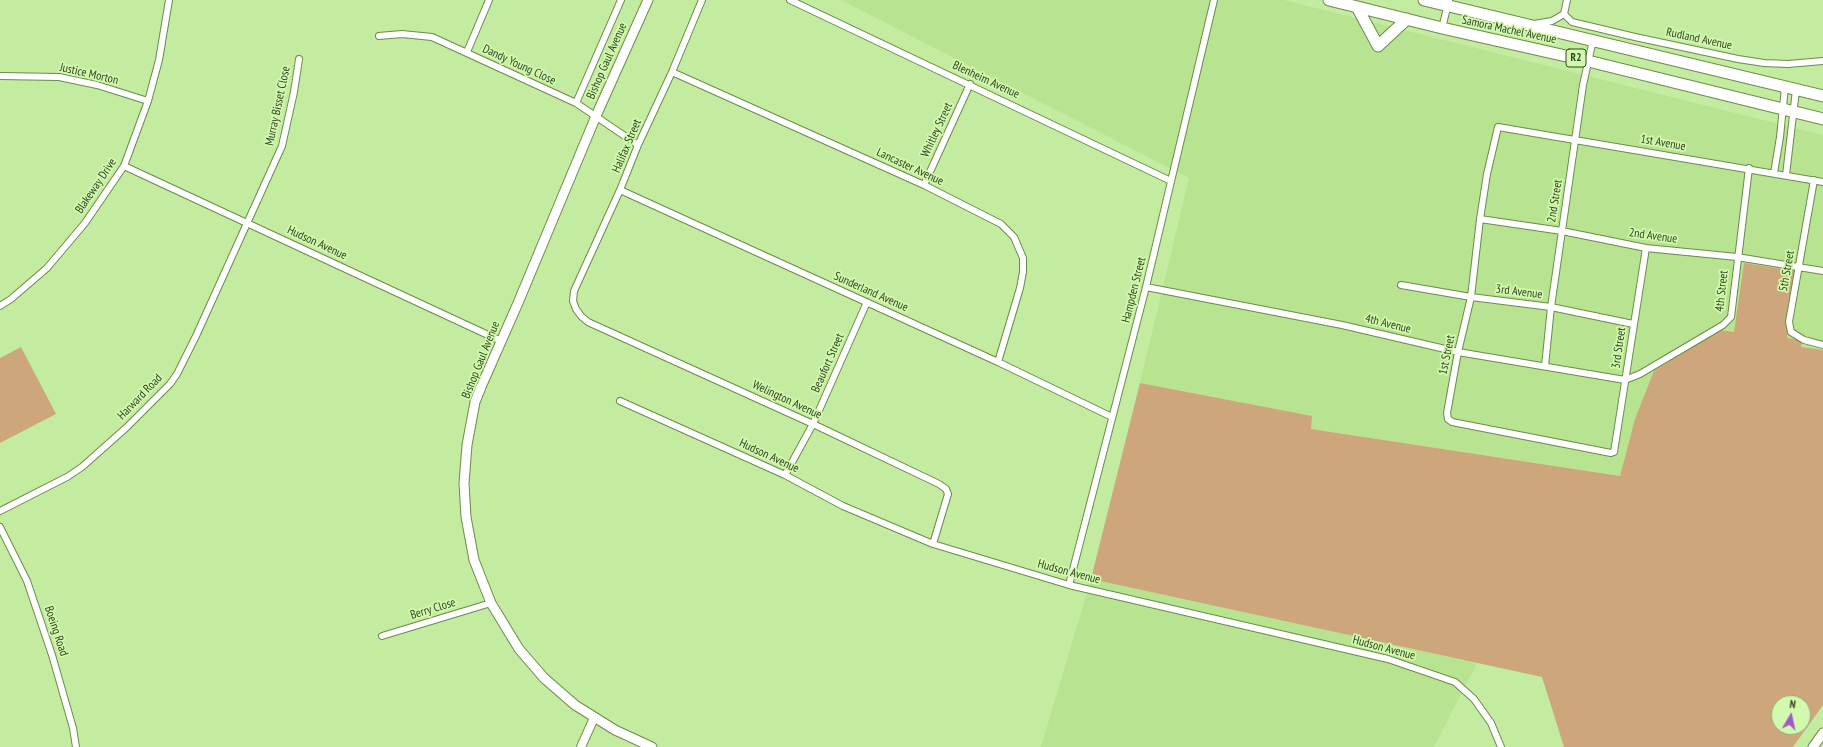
<!DOCTYPE html>
<style>
body{margin:0}
#map{position:relative;width:1823px;height:747px;overflow:hidden;background:#c4eca0;font-family:"PT Sans Narrow",sans-serif}
canvas{display:block}
.north{position:absolute;left:1771px;top:695px;width:40px;height:40px;box-sizing:border-box;background:#d1faad;border:1px solid #91b076;border-radius:50%;rotate:9deg;font-size:11px;font-weight:700;line-height:16px;text-align:center;color:#324223}
.north::after{content:'';display:block;margin:auto;width:14px;height:18px;background:#9f57cb;clip-path:polygon(50% 0,100% 100%,50% 72%,0 100%)}
</style>
<div id="map">
<canvas width="1823" height="747"></canvas>
<div class="north">N</div>
</div>
<script>
const g = document.querySelector('canvas').getContext('2d');
g.lineJoin = 'round';
function fill(path, color) { g.fillStyle = color; g.fill(path, 'evenodd'); }
const shape = rows => new Path2D(rows.map(r => 'M' + r).join(''));
function stroke(path, color, width, dash) { g.strokeStyle = color; g.lineWidth = width; g.lineCap = dash ? 'butt' : 'round'; g.setLineDash(dash || []); g.stroke(path); }
function label(font, color, halo, rows, align = 'center') {
  g.font = font + ' "PT Sans Narrow",sans-serif'; g.lineWidth = 3.5; g.setLineDash([]); g.textBaseline = 'middle'; g.strokeStyle = halo; g.fillStyle = color; for (const [text, x, y, turn = 0] of rows) {
    g.save(); g.translate(x, y); g.rotate((+turn || 0) * Math.PI / 180); g.textAlign = isNaN(turn) ? turn : align; if (halo) g.strokeText(text, 0, 0); g.fillText(text, 0, 0); g.restore();
  }
}
const built = shape([
 [841,0,1284,0,1823,135,1823,350,1801,347,1802,341,1734,332,1635,419,1620,476,1311,429,1311,416,1140,383,1189,178],
 [1091,579,1477,663,1434,747,1041,747]
]);
const green = shape([
 [1744,263,1795,271,1787,338,1802,340,1801,347,1823,350,1823,705,1793,747,1564,747,1542,677,1091,579,1140,383,1312,416,1311,429,1620,476,1635,419,1654,371,1719,330,1734,332],
 [1779,703,1803,703,1803,727,1779,727],
 [21,347,56,414,0,443,0,358]
]);
const minor = shape([
 [702,0,672,72,638,145,620,190,574,291,573,301,576,309,581,316,588,322,813,424,939,484,946,489,948,494,933,544],
 [790,0,1171,181],
 [1567,0,1564,14,1572,22,1635,37,1738,59,1764,63,1788,64,1823,61],
 [1534,24,1552,21,1564,14],
 [1442,28,1449,0],
 [379,36,402,34,432,37,576,103,638,145],
 [467,52,489,0],
 [672,72,924,185,1001,224,1014,237,1023,258,1023,272,1020,288,998,362],
 [0,76,59,77,97,85,148,101],
 [576,103,621,0],
 [124,166,501,341],
 [1774,173,1780,137,1785,87],
 [1786,175,1796,90],
 [1814,180,1789,322,1791,332,1804,340,1823,345],
 [924,185,970,84],
 [620,190,998,362,1112,417],
 [1480,219,1562,231,1646,248,1737,257,1823,271],
 [1646,248,1614,452,1611,453,1452,422,1448,419,1447,413,1458,352,1471,297,1480,219,1487,174,1498,127,1823,182],
 [1401,285,1471,297,1551,307,1633,324],
 [1146,287,1342,325,1458,352,1625,380,1640,374,1723,325,1731,317,1749,168],
 [0,306,11,299,47,268,85,223,124,166,148,101,159,60,169,0],
 [1545,366,1551,307,1583,85,1593,40],
 [620,401,785,475,843,506,933,544,1069,585,1388,659,1455,682,1474,699,1491,723,1501,747],
 [785,475,813,424,867,302],
 [0,511,67,477,82,467,127,427,170,384,177,374,196,336,282,146,294,92,299,59],
 [0,527,27,581,52,655,73,728,76,747],
 [1069,585,1146,287,1214,0],
 [382,636,491,603]
]);
const tertiary = shape([
 [581,747,594,718]
]);
const secondary = shape([
 [648,0,596,116,518,303,481,387,475,402,467,445,464,483,466,517,474,560,491,603,519,649,544,678,575,705,615,730,652,747],
 [1813,747,1823,733]
]);
const trunk = shape([
 [1329,0,1442,28,1588,61,1823,119],
 [1424,0,1823,96],
 [1357,7,1378,46,1407,19]
]);
const shields = [
 [1576,58,20]
];
const shieldNames = [
 ["R2",1576,58]
];
const streetNames = [
 ["Samora Machel Avenue",1509,30,12],
 ["Rudland Avenue",1699,39,12],
 ["Bishop Gaul Avenue",607,61,-66],
 ["Dandy Young Close",519,65,25],
 ["Justice Morton",89,74,13],
 ["Blenheim Avenue",986,80,25],
 ["Murray Bisset Close",278,106,-78],
 ["Whitley Street",937,130,-65],
 ["1st Avenue",1663,143,10],
 ["Halifax Street",627,146,-67],
 ["Lancaster Avenue",910,167,25],
 ["Blakeway Drive",96,186,-56],
 ["2nd Street",1555,201,-81],
 ["2nd Avenue",1653,236,8],
 ["Hudson Avenue",317,243,25],
 ["5th Street",1787,271,-80],
 ["Hampden Street",1134,290,-76],
 ["4th Street",1722,291,-84],
 ["Sunderland Avenue",871,292,24],
 ["3rd Avenue",1519,292,7],
 ["4th Avenue",1388,324,14],
 ["3rd Street",1619,348,-82],
 ["1st Street",1447,355,-78],
 ["Bishop Gaul Avenue",481,360,-68],
 ["Beaufort Street",828,363,-66],
 ["Harward Road",140,397,-46],
 ["Welington Avenue",787,400,25],
 ["Hudson Avenue",769,456,25],
 ["Hudson Avenue",1069,572,15],
 ["Berry Close",433,609,-17],
 ["Boeing Road",56,631,72],
 ["Hudson Avenue",1384,648,15]
];
fill(built, '#b8e390');
fill(green, '#cda77b');
stroke(minor, '#698d45', 8);
stroke(tertiary, '#698d45', 10);
stroke(secondary, '#698d45', 11);
stroke(trunk, '#698d45', 13);
stroke(minor, '#fff', 6);
stroke(tertiary, '#fff', 8);
stroke(secondary, '#fff', 9);
stroke(trunk, '#fff', 11);
for (const [x, y, w] of shields) { const box = new Path2D(); box.roundRect(x - w / 2, y - 9, w, 18, 3); g.fillStyle = '#d1faad'; g.fill(box); stroke(box, '#324223', 1); }
label('bold 11px', '#324223', null, shieldNames);
label('12px', '#324223', '#d1faad', streetNames);
</script>
